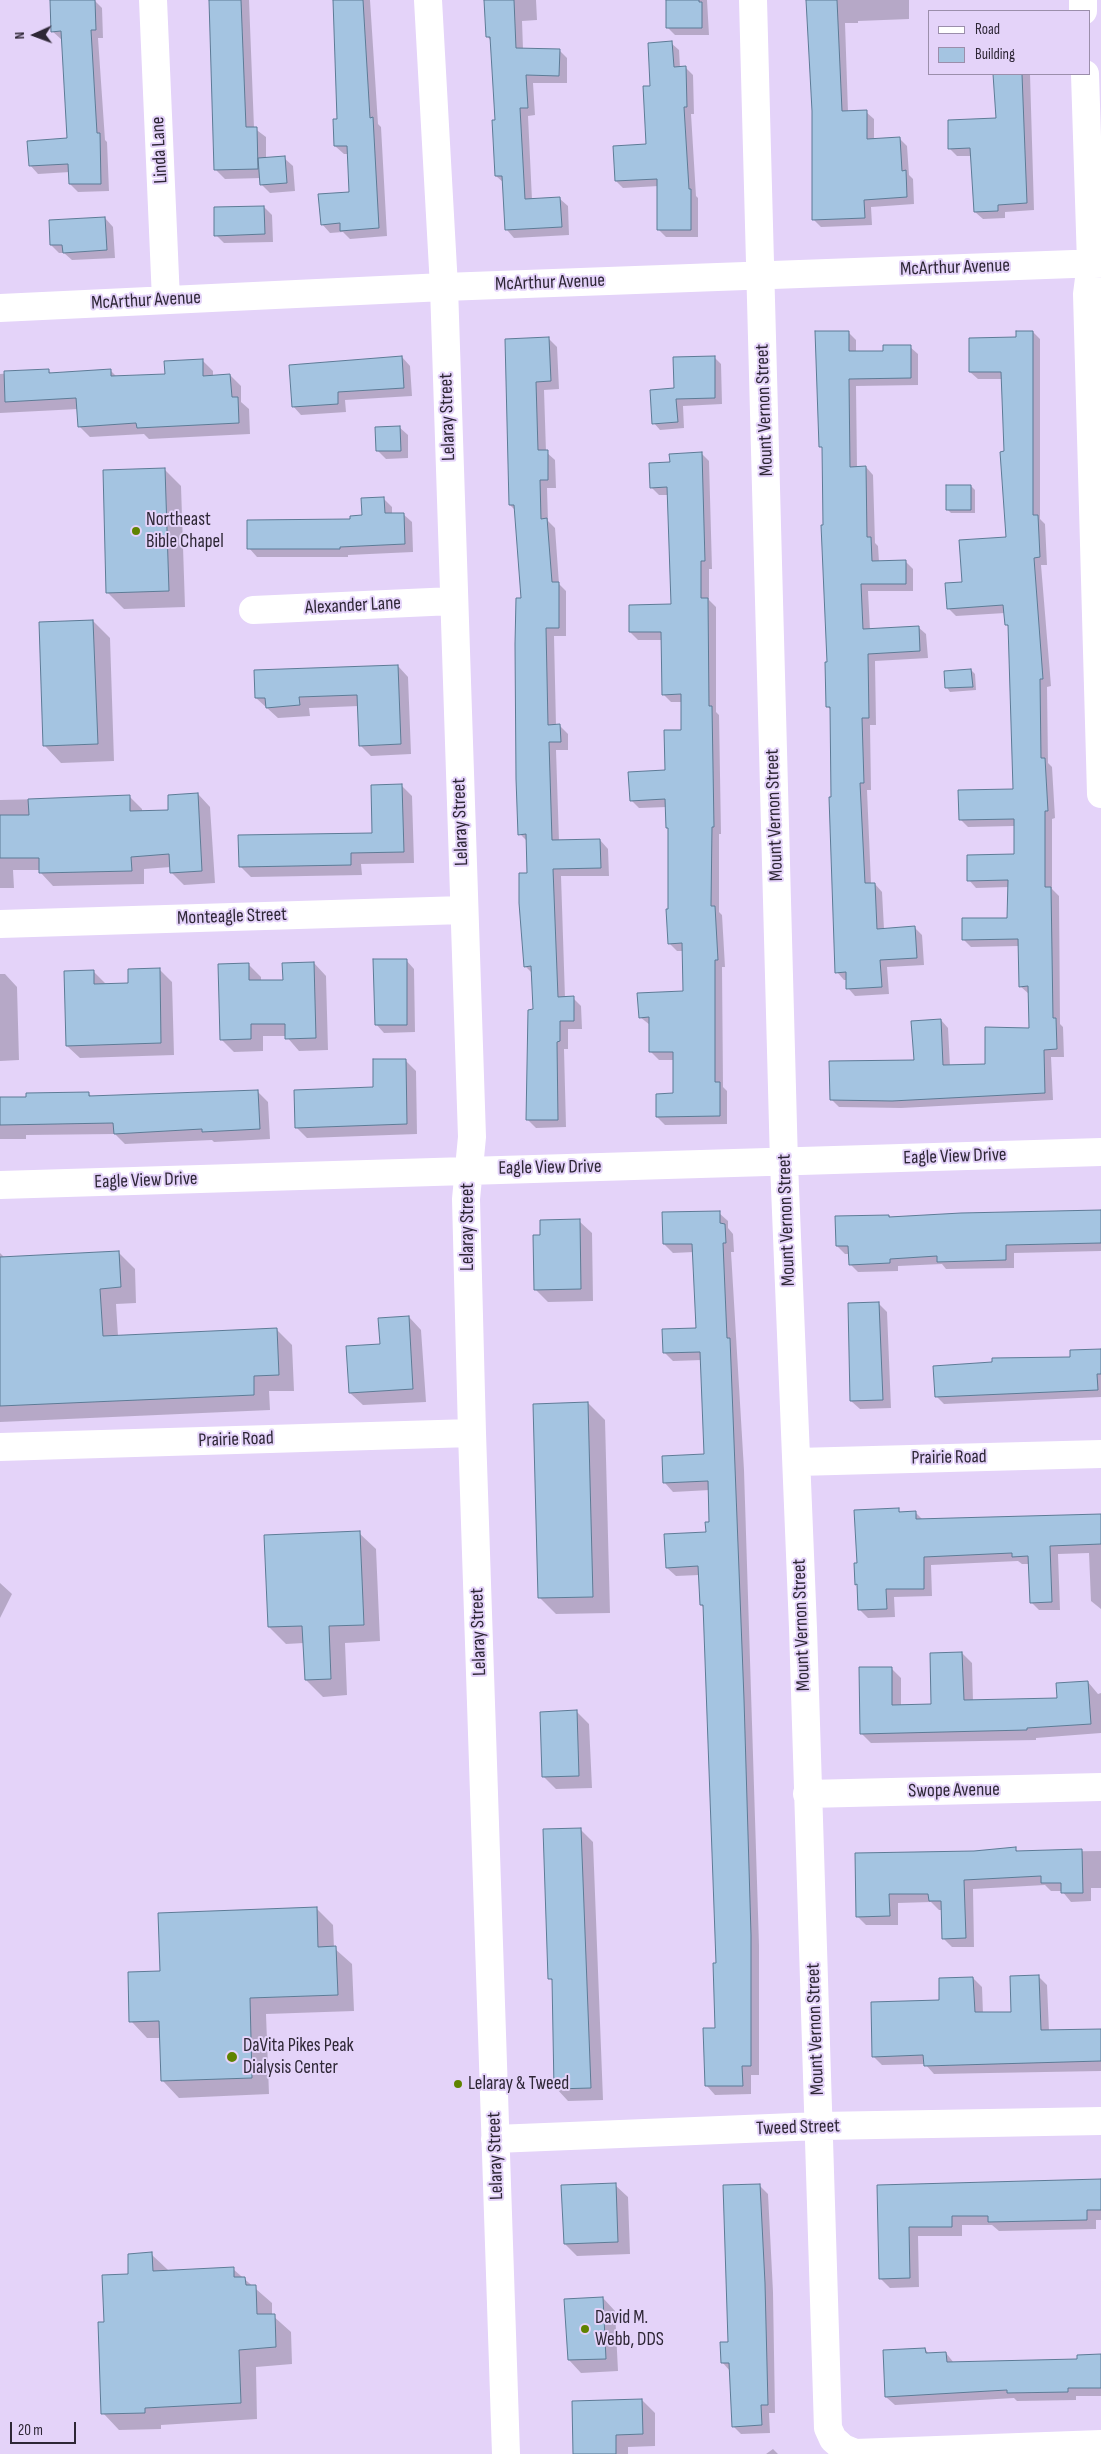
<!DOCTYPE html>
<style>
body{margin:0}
#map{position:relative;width:1101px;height:2454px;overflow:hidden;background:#e4d3f9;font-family:"Sofia Sans Condensed",sans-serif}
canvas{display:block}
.legend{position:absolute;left:928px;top:10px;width:162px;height:65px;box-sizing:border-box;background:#e4d3f9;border:1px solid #9b8eab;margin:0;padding:6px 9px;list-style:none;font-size:15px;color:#2e2736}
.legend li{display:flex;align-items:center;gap:10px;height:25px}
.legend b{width:25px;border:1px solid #9b8eab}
.north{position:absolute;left:10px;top:10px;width:50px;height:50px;-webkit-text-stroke:4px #e4d3f9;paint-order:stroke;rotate:268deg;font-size:14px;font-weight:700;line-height:20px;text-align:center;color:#2e2736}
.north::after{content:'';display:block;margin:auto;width:18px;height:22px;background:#2e2736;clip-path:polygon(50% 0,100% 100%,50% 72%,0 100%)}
.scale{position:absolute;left:10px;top:2422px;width:66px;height:22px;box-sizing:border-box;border:2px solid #2e2736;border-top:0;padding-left:6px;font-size:15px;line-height:18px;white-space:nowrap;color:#2e2736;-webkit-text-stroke:4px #e4d3f9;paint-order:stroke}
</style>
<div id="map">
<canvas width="1101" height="2454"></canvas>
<ul class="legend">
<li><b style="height:6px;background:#fff"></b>Road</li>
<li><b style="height:14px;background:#a4c4e1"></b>Building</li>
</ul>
<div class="north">N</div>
<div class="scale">20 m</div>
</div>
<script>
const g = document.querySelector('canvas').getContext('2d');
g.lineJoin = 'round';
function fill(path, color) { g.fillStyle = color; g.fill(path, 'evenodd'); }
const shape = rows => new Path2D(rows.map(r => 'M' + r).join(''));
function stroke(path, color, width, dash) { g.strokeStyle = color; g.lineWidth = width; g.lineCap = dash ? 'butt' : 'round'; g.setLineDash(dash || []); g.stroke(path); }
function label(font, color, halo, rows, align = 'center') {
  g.font = font + ' "Sofia Sans Condensed",sans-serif'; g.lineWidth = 4; g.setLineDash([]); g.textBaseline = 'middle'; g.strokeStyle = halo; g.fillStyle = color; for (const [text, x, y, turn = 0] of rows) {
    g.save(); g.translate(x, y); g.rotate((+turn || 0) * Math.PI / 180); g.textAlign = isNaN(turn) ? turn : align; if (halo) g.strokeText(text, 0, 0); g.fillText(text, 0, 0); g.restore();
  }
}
const shadow = shape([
 [51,0,94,0,102,8,103,38,98,38,105,140,107,142,109,191,78,192,70,184,70,172,38,174,30,165,68,139,62,40,52,31],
 [210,0,249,0,254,128,266,137,266,159,284,158,293,166,295,191,270,193,262,185,261,178,225,179,216,170],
 [335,0,370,0,378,124,381,127,387,236,350,239,343,232,330,233,322,224,350,193,348,154,344,154,335,146,339,120],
 [485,0,536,0,537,20,522,21,523,49,559,50,567,58,567,83,533,83,535,115,528,116,532,200,560,199,568,206,569,235,514,238,507,230,504,183,496,176,496,121,491,41,487,36],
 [667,0,707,0,709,35,675,35,667,27],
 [808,0,909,0,909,19,858,21,858,23,845,23,848,112,866,112,874,119,874,140,900,139,907,146,909,175,913,179,914,204,871,207,872,225,821,227,814,220,813,111],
 [1021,10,1022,11,998,11],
 [671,43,679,50,680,68,686,68,693,75,694,114,691,114,696,196,698,198,698,237,666,237,659,230,659,186,623,188,616,181,647,146,652,87],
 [995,74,1030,74,1034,210,1005,212,1005,218,983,219,975,212,972,156,957,156,949,148,997,120],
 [264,207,272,215,273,242,224,243,216,235],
 [105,218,113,227,115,258,72,260,64,253,59,253,51,245],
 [848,332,856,340,856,352,884,352,910,347,918,354,918,385,856,386,857,468,866,467,873,475,875,543,878,546,879,562,905,561,913,569,913,591,868,591,870,630,918,627,926,634,928,658,875,661,876,725,870,725,871,790,867,790,871,884,875,884,882,892,884,929,915,928,922,935,924,965,887,967,889,994,855,996,848,988,847,980,844,980,837,972,831,710,827,706,828,663,823,449,821,446],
 [1033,332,1040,339,1040,519,1045,524,1047,565,1041,565,1051,686,1047,687,1048,763,1052,767,1055,818,1052,819,1052,889,1059,896,1060,1024,1063,1027,1064,1057,1051,1057,1053,1100,901,1108,839,1107,831,1099,915,1061,941,1020,948,1028,950,1066,986,1066,1030,1029,1029,994,1020,986,1019,946,971,947,963,939,1008,919,1009,887,976,888,969,880,1016,856,1015,826,968,827,960,819,1014,790,1009,627,1006,624,1005,613,956,616,948,608,963,583,1008,538,1003,379,978,379,970,372,1018,339],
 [549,339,557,347,559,389,544,390,546,452,555,460,556,488,547,488,548,521,555,528,559,584,566,591,566,636,554,636,556,726,560,726,568,734,568,750,556,750,559,841,600,840,608,849,609,876,561,876,565,998,573,998,581,1006,582,1029,568,1029,568,1049,564,1049,566,1127,536,1128,528,1120,534,1011,533,974,525,966,528,842,520,834,522,599,516,511,510,505,506,340],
 [402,357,410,366,412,396,345,400,346,412,301,415,293,406],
 [714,357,721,364,722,404,683,406,684,428,660,430,654,423],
 [202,360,213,371,213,376,230,375,241,386,241,402,249,409,250,434,149,439,144,434,90,437,79,426,78,409,0,413,0,374,48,370,52,374,110,370,117,377,166,375],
 [399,427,408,435,408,458,386,459,378,451],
 [701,453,709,461,712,569,709,569,709,600,716,607,716,712,719,715,721,834,719,834,719,912,722,915,725,967,722,967,723,1087,727,1091,727,1124,665,1125,657,1117,674,1094,674,1060,659,1060,651,1052,650,1025,640,1017,684,992,684,951,677,951,669,943,669,829,667,807,639,808,631,800,666,771,682,731,682,702,671,702,663,694,662,640,638,640,630,632,672,606,669,495,659,495,651,487,671,463],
 [165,470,181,486,185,607,124,609,108,593],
 [971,486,975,490,975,513,951,513,947,509],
 [383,498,392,507,392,514,403,514,412,522,413,552,348,555,348,557,257,557,249,548,363,516],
 [93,621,110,638,114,761,61,763,45,746],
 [398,666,408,677,411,754,371,756,360,745,359,706,309,708,310,716,278,718,256,698],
 [971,670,975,674,976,690,950,692,947,688],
 [401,785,412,796,414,863,361,864,362,875,251,877,240,866,373,834],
 [198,794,210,807,215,883,184,885,171,872,171,867,144,869,144,884,53,886,41,873,41,870,13,870,14,888,0,888,0,800,130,797,142,809,142,812,170,811],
 [406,960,414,969,415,1032,384,1033,376,1024],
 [314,963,326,976,328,1050,299,1051,286,1036,263,1036,263,1051,234,1052,221,1039,248,964,261,977,261,981,284,981],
 [159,969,172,982,174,1055,80,1058,67,1046,93,971,106,984,129,984],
 [0,974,5,974,17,987,19,1060,0,1061],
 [405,1060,416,1071,417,1134,307,1138,296,1127,375,1089],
 [258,1092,268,1102,270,1139,214,1142,212,1140,125,1144,115,1134,26,1135,26,1139,0,1139,0,1099,88,1093,92,1097],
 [1101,1211,1101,1251,1014,1253,1014,1268,946,1269,942,1264,898,1266,898,1271,858,1272,850,1264,849,1254,845,1254,837,1246,889,1216,891,1218],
 [719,1213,728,1221,728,1228,733,1234,734,1252,731,1252,744,1470,759,1945,759,2075,751,2075,751,2094,715,2095,707,2086,716,2029,717,1964,705,1609,701,1605,699,1575,676,1576,667,1568,707,1533,710,1523,710,1490,673,1492,665,1483,705,1455,702,1360,673,1361,664,1352,698,1329,694,1252,673,1253,664,1244],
 [579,1221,592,1233,593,1301,548,1302,535,1289,541,1236],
 [0,1253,5,1258,119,1253,135,1269,136,1303,116,1304,118,1336,276,1329,292,1345,294,1391,269,1391,270,1410,0,1422],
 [879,1304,887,1312,891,1408,860,1409,851,1401],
 [409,1317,421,1330,426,1402,363,1405,350,1393,381,1345],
 [1101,1350,1101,1397,944,1404,936,1396],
 [588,1403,605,1420,610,1613,556,1614,540,1598],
 [898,1510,901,1513,915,1512,923,1520,1101,1515,1101,1609,1091,1601,1089,1553,1058,1554,1060,1610,1039,1610,1031,1602,1030,1564,1022,1564,1018,1561,931,1565,932,1596,894,1597,895,1617,868,1618,859,1609,859,1587,856,1584,858,1564],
 [359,1533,376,1549,380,1641,345,1643,347,1695,323,1697,306,1680,304,1643,286,1644,269,1627],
 [0,1583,12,1594,0,1618],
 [962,1653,972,1663,973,1701,1058,1700,1088,1682,1098,1694,1101,1693,1101,1733,1036,1738,1036,1740,871,1743,861,1733,891,1668,901,1678,901,1706,932,1705],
 [577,1712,589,1724,592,1788,556,1789,543,1776],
 [580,1829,593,1842,603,2100,568,2101,556,2088,553,1982,550,1978],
 [1015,1849,1019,1852,1101,1851,1101,1888,1091,1888,1091,1901,1071,1902,1062,1891,1051,1891,1045,1885,973,1889,974,1947,952,1947,943,1938,942,1910,939,1910,931,1902,898,1903,898,1925,866,1925,857,1916,856,1854,974,1852],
 [316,1908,333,1925,334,1948,352,1964,354,2011,266,2014,269,2094,179,2098,163,2081,161,2038,147,2038,131,2021,161,1972],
 [1038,1976,1047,1985,1049,2031,1101,2030,1101,2071,934,2074,925,2064,882,2065,873,2056,973,1978,982,1987,983,2014,1013,2013],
 [1101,2181,1101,2220,1096,2220,1096,2229,999,2231,992,2225,962,2225,962,2236,918,2236,919,2287,890,2288,880,2278,878,2187],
 [615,2185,628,2197,630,2254,577,2256,565,2244],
 [759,2185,768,2194,773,2292,775,2413,769,2413,770,2433,741,2434,733,2426,730,2371,722,2362,729,2343],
 [151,2254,168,2270,233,2269,272,2303,272,2315,291,2332,292,2364,256,2367,257,2419,161,2425,161,2429,119,2430,103,2413,106,2323,129,2275],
 [603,2298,615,2311,618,2371,581,2373,569,2360],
 [925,2349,929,2354,946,2353,954,2363,1078,2360,1101,2356,1101,2396,1076,2396,1076,2400,1017,2401,1014,2398,895,2405,886,2397],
 [642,2400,655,2413,655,2446,628,2447,628,2454,575,2454],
 [773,2449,778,2454,766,2454]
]);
const building = shape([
 [50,0,95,0,96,30,91,30,97,133,100,133,101,184,69,184,68,164,29,166,27,141,67,138,61,31,51,32,50,0],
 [209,0,241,0,246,127,257,127,258,169,214,170,209,0],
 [333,0,363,0,370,118,373,117,379,228,340,231,340,223,321,225,318,194,349,192,347,146,334,146,333,119,337,119,333,0],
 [484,0,514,0,516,48,560,49,559,76,526,75,528,108,520,108,525,199,560,197,562,227,505,230,502,176,495,176,492,120,495,120,490,37,486,37,484,0],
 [666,0,699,0,699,2,702,2,702,28,666,28,666,0],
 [806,0,837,0,842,111,867,110,867,139,900,137,902,171,906,170,907,197,864,200,865,218,812,220,812,111,806,0],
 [672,41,674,67,686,66,687,107,684,107,689,189,691,189,691,230,657,230,657,179,615,181,613,146,646,144,643,86,650,86,648,43,672,41],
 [993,74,1022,74,1027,203,998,205,998,211,974,212,970,148,948,149,948,120,996,118,993,74],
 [285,156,287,183,260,185,258,158,285,156],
 [264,206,265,234,214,236,214,207,264,206],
 [105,217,107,250,63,253,62,245,50,245,49,220,105,217],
 [815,331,849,331,849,351,883,351,883,345,911,345,911,378,849,379,850,467,866,466,867,537,871,537,872,561,906,560,906,584,861,584,863,629,919,626,920,651,868,654,869,718,862,718,864,783,860,783,865,883,875,883,877,929,915,926,917,958,880,960,882,987,846,989,846,972,835,973,829,797,831,797,830,707,826,707,825,662,827,662,821,525,823,525,822,447,819,447,815,331],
 [1016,331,1033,331,1033,515,1038,515,1040,557,1034,558,1043,679,1040,679,1041,758,1045,758,1048,811,1045,811,1045,887,1051,887,1053,1018,1056,1018,1057,1049,1044,1050,1045,1093,892,1101,830,1100,829,1061,914,1060,911,1021,941,1019,943,1065,985,1064,985,1027,1029,1028,1028,986,1019,987,1018,939,962,940,962,918,1007,918,1008,880,967,881,967,855,1014,854,1014,819,959,820,958,790,1013,789,1008,625,1005,625,1003,605,947,609,945,583,962,582,959,540,1006,537,1000,452,1004,451,1001,372,969,372,969,338,1016,337,1016,331],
 [549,337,551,381,536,382,538,450,548,450,548,480,540,480,541,519,547,518,552,582,559,582,559,628,546,628,548,725,560,724,561,742,549,742,552,840,600,839,601,868,553,869,558,997,574,996,574,1021,560,1021,560,1041,557,1042,558,1120,526,1120,528,1010,533,1009,531,966,524,967,519,903,519,873,527,873,526,834,518,835,516,779,515,644,516,598,521,598,514,505,509,505,505,339,549,337],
 [402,356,404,388,338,392,338,404,292,407,289,365,402,356],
 [715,356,715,398,676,399,678,422,652,424,650,390,674,388,673,357,715,356],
 [203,359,203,376,230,374,232,397,238,397,239,423,137,428,136,423,78,427,76,398,5,402,4,371,49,369,49,373,111,369,111,376,165,374,164,361,203,359],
 [400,426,401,451,376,451,375,427,400,426],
 [702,452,705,561,701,561,701,598,708,598,709,706,712,706,714,827,712,827,711,906,715,906,718,960,715,960,715,1082,720,1082,720,1116,656,1117,656,1094,673,1093,673,1052,649,1052,649,1017,639,1018,637,993,683,991,682,943,668,944,666,909,668,909,668,828,666,828,665,799,630,801,628,772,665,770,664,730,681,730,681,694,662,695,661,632,629,632,629,605,671,604,667,487,650,488,649,463,670,462,669,454,702,452],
 [165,468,169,591,106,593,103,470,165,468],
 [946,485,971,485,971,510,946,510,946,485],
 [384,497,385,513,404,513,405,544,340,547,340,549,247,549,247,520,350,519,350,516,362,515,361,498,384,497],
 [93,620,98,744,43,746,39,622,93,620],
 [398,665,401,744,359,746,357,695,299,697,300,705,266,708,265,698,255,698,254,670,398,665],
 [971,669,973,687,945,688,944,671,971,669],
 [402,784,404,852,351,853,351,865,239,867,238,835,372,833,371,785,402,784],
 [198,793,202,871,170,873,169,854,131,857,132,871,39,873,39,858,0,858,0,815,29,815,28,799,130,795,130,811,168,810,168,795,198,793],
 [373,959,407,959,407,1025,375,1025,373,959],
 [314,962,316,1038,285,1039,285,1024,251,1024,251,1039,220,1040,218,964,249,963,249,980,283,980,282,963,314,962],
 [160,968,161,1043,66,1046,64,971,94,970,94,984,128,983,128,969,160,968],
 [373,1059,406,1059,407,1124,295,1128,294,1090,373,1087,373,1059],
 [258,1090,260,1129,202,1132,202,1129,114,1134,113,1123,0,1125,0,1097,26,1097,26,1093,89,1092,89,1096,258,1090],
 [1101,1210,1101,1243,1006,1245,1006,1260,937,1262,937,1256,890,1259,890,1263,849,1265,848,1246,836,1246,835,1216,889,1215,889,1217,961,1213,1101,1210],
 [720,1211,720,1223,725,1224,726,1243,723,1243,727,1338,730,1338,744,1699,751,1935,751,2066,742,2066,743,2086,705,2086,703,2028,715,2028,713,1963,716,1963,703,1605,700,1605,698,1566,666,1568,664,1534,706,1532,705,1522,709,1522,708,1481,663,1483,662,1456,704,1454,700,1352,663,1353,662,1329,696,1328,692,1244,663,1244,662,1212,720,1211],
 [580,1219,581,1289,534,1290,533,1235,540,1235,540,1220,580,1219],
 [119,1251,121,1287,100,1289,103,1336,277,1328,279,1375,254,1376,254,1395,0,1406,0,1257,119,1251],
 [879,1302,883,1400,850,1401,848,1303,879,1302],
 [409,1316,413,1389,349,1393,346,1346,380,1344,378,1318,409,1316],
 [1101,1349,1101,1374,1097,1374,1098,1390,935,1397,933,1366,992,1362,992,1358,1070,1357,1070,1350,1101,1349],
 [588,1402,593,1597,538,1598,533,1404,588,1402],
 [899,1508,899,1512,916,1511,916,1519,1101,1514,1101,1544,1050,1546,1052,1602,1030,1603,1028,1556,1012,1557,1012,1553,924,1557,924,1589,886,1589,887,1609,858,1610,857,1584,855,1585,854,1563,857,1563,854,1510,899,1508],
 [360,1531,364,1625,329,1626,331,1679,305,1680,302,1626,268,1627,264,1535,360,1531],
 [962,1652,964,1700,1057,1698,1056,1683,1088,1681,1091,1724,1027,1728,1027,1730,860,1734,859,1667,892,1667,892,1705,931,1704,930,1653,962,1652],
 [577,1710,579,1776,542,1777,540,1712,577,1710],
 [581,1828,591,2088,554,2089,552,1979,548,1979,543,1829,581,1828],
 [1016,1847,1016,1851,1082,1849,1083,1893,1061,1893,1061,1883,1041,1883,1041,1876,964,1880,966,1938,942,1939,941,1901,929,1901,928,1894,889,1894,890,1916,856,1917,855,1853,974,1851,1016,1847],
 [317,1907,318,1947,336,1946,338,1995,250,1998,252,2078,161,2081,159,2021,129,2022,128,1972,160,1971,158,1913,317,1907],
 [1039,1975,1041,2030,1101,2029,1101,2061,924,2066,923,2055,872,2057,871,2002,939,2000,939,1978,973,1977,975,2012,1011,2012,1010,1976,1039,1975],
 [1101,2179,1101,2210,1087,2210,1087,2220,988,2222,988,2216,952,2216,952,2227,909,2227,910,2278,879,2279,877,2185,1101,2179],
 [616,2183,618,2242,564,2244,561,2185,616,2183],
 [760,2184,765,2283,768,2405,761,2405,762,2425,732,2427,729,2363,721,2363,720,2342,728,2342,723,2185,760,2184],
 [152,2252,153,2271,234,2267,234,2277,245,2277,246,2285,256,2285,257,2314,275,2314,276,2347,239,2350,241,2403,145,2408,145,2413,101,2414,98,2322,104,2322,102,2275,128,2274,128,2254,152,2252],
 [603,2297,606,2359,568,2360,564,2299,603,2297],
 [925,2348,926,2353,946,2352,947,2362,1077,2359,1077,2355,1101,2354,1101,2388,1068,2388,1068,2392,1007,2393,1007,2390,885,2397,883,2350,925,2348],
 [642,2399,643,2434,616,2435,616,2454,573,2454,572,2401,642,2399]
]);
const minor = shape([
 [153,0,166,300],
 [428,0,444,287,472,1137,466,1199,472,1433,506,2454],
 [753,0,784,1163,803,1628,828,2428,833,2439,843,2448,855,2453,1101,2444],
 [1083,0,1083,11],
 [1085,74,1091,263,1087,294,1101,794],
 [0,308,444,287,1101,263],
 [253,610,453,601],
 [0,924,464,910],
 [0,1185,1101,1152],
 [0,1447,472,1433],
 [797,1462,1101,1454],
 [807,1794,1101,1787],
 [495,2139,820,2126,1101,2121]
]);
const markers = [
 [136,531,5,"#608300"],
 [232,2057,6,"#608300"],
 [458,2084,5,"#608300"],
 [585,2329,5,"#608300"]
];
const streetNames = [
 ["Linda Lane",160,150,-93],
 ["McArthur Avenue",955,268,-2],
 ["McArthur Avenue",550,283,-2],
 ["McArthur Avenue",146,301,-3],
 ["Mount Vernon Street",765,410,-92],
 ["Lelaray Street",448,417,-92],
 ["Alexander Lane",353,606,-3],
 ["Mount Vernon Street",775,815,-92],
 ["Lelaray Street",461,822,-92],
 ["Monteagle Street",232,917,-2],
 ["Eagle View Drive",955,1157,-2],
 ["Eagle View Drive",550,1168,-1],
 ["Eagle View Drive",146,1181,-2],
 ["Mount Vernon Street",787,1220,-92],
 ["Lelaray Street",468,1227,-90],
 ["Prairie Road",236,1440,-2],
 ["Prairie Road",949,1458,-1],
 ["Mount Vernon Street",802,1625,-92],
 ["Lelaray Street",479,1632,-92],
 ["Swope Avenue",954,1791,-1],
 ["Mount Vernon Street",816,2029,-92],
 ["Tweed Street",798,2128,-2],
 ["Lelaray Street",496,2156,-92]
];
const poiNames = [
 ["Northeast",146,520],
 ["Bible Chapel",146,542],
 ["DaVita Pikes Peak",243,2046],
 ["Dialysis Center",243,2068],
 ["Lelaray & Tweed",468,2084],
 ["David M.",595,2318],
 ["Webb, DDS",595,2340]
];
fill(shadow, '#0003');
fill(building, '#a4c4e1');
stroke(building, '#5d7b96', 1);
stroke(minor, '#fff', 28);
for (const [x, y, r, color] of markers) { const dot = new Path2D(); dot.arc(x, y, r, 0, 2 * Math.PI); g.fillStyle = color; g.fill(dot); stroke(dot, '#e4d3f9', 2); }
label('19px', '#2e2736', '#e4d3f9', streetNames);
label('19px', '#2e2736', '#e4d3f9', poiNames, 'left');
</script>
